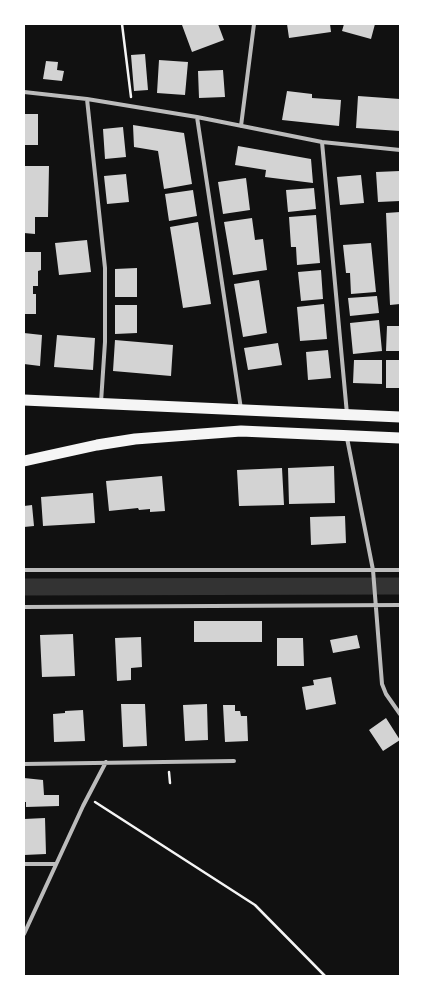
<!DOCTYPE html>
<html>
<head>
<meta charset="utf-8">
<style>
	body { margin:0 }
	#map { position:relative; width:424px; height:1000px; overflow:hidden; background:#111; font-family:Raleway,sans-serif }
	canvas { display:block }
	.frame { position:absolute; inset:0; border:25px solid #fff; pointer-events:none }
</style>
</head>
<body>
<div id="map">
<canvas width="424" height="1000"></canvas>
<div class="frame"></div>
</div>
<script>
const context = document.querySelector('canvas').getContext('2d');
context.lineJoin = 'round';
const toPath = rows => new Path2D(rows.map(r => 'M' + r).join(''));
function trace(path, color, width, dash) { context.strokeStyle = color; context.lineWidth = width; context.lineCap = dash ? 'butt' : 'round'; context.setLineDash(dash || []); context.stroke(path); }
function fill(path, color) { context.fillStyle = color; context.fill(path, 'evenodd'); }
const canal = toPath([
	[24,587,400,586]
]);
const building = toPath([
	[184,24,218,24,224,40,192,52,182,25],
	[287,24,330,24,331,32,289,38],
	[344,24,375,24,371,39,342,31],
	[145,54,148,90,134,91,131,55],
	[159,60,188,62,185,95,157,93],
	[46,61,58,62,57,70,64,71,62,81,43,79],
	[223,70,225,97,199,98,198,71],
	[287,91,312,94,312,98,341,100,339,126,282,120],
	[358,96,400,99,400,131,356,128],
	[24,114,38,114,38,145,24,145],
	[133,125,184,133,192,184,164,189,158,151,134,147],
	[123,127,126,157,105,159,103,129],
	[238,146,311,159,313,183,265,177,266,170,235,165],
	[24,166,49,166,48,217,35,217,35,234,24,233],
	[400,171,400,201,378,202,376,172],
	[126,174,129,202,107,204,104,176],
	[361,175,364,203,340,205,337,177],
	[246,178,250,210,223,214,218,182],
	[314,188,316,209,288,212,286,190],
	[193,190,197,216,169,221,165,194],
	[400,212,400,304,390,305,386,213],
	[316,215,320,263,297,265,296,247,291,247,289,217],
	[252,218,255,240,263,239,267,270,233,275,224,222],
	[198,222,211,304,183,308,170,227],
	[87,240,91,272,59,275,55,243],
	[371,243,376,292,351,294,350,273,346,273,343,245],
	[24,252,41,252,41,270,38,271,38,286,33,286,33,294,36,294,36,314,24,314],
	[137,268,137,297,115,297,115,269],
	[321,270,323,299,301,301,298,272],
	[259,280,267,333,243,337,234,284],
	[377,296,379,313,350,316,348,298],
	[324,304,327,339,300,341,297,307],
	[115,305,137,305,137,333,115,334],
	[379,320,382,351,353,354,350,323],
	[387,326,400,326,400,351,386,351],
	[24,333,42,335,40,366,24,364],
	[57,335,95,338,93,370,54,367],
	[115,340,173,345,171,376,113,371],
	[278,343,282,365,248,370,244,348],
	[328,350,331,378,308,380,306,352],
	[354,360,382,360,382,384,353,383],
	[386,360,400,360,400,388,386,388],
	[334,466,335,503,289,504,288,468],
	[282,468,284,505,239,506,237,470],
	[162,476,165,511,150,512,150,509,139,510,138,508,109,511,106,481],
	[93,493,95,523,43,526,41,497],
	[32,505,34,526,24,527,24,506],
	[345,516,346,543,311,545,310,517],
	[194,621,262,621,262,642,194,642],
	[73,634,75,676,42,677,40,635],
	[357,635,360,648,333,653,330,640],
	[141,637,142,667,131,668,131,680,117,681,115,638],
	[277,638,303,638,304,666,277,666],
	[331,677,336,704,306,710,302,687,314,685,313,680],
	[121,704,145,704,147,746,123,747],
	[207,704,208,740,185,741,183,705],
	[223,705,235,705,235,711,240,711,241,716,247,716,248,741,225,742],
	[83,710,85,741,54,742,53,714,65,713,65,711],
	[386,718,400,740,383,751,369,730],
	[24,778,43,780,44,795,59,795,59,806,26,807,26,802,24,802],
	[45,818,46,854,24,855,24,819]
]);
const path = toPath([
	[122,24,131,97],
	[169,772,170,783],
	[95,802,255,905,325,976]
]);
const minor = toPath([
	[24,92,87,99,197,117,322,142,400,150],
	[87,99,105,268,105,342,101,402],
	[197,117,241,409],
	[241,126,254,24],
	[322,142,347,414],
	[347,438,373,570,382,684,386,694,400,714],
	[24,570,400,570],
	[24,607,400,605],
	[24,764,234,761],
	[24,864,56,864],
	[24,934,83,806,106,762]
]);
const trunk = toPath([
	[24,400,400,417],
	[24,461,97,445,135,439,241,431,400,438]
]);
trace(canal, '#333', 17);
fill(building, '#d3d3d3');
trace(path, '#f5f5f5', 2.5);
trace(minor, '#bcbcbc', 4);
trace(trunk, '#f5f5f5', 11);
</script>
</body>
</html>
